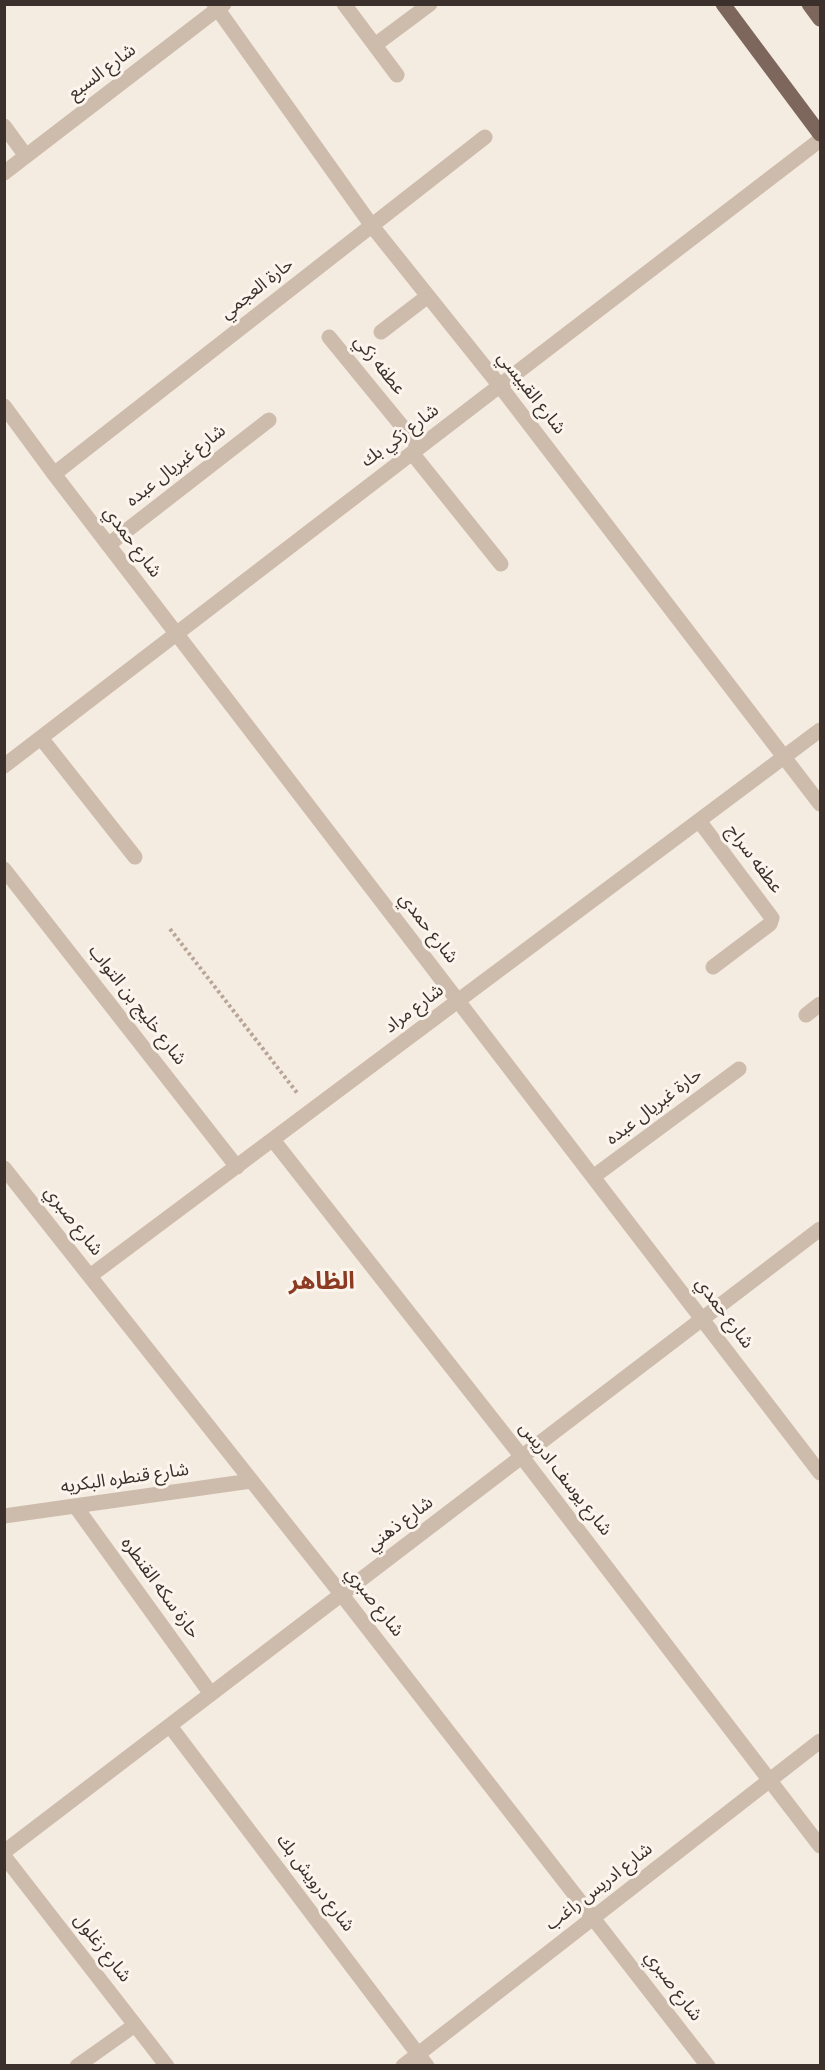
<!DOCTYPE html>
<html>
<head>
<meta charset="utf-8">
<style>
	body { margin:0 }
	#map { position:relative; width:825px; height:2070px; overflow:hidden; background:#f4ebe1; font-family:Overpass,sans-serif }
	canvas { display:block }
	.frame { position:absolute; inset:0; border:6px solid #3b302b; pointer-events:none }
</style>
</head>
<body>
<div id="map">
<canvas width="825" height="2070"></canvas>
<div class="frame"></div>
</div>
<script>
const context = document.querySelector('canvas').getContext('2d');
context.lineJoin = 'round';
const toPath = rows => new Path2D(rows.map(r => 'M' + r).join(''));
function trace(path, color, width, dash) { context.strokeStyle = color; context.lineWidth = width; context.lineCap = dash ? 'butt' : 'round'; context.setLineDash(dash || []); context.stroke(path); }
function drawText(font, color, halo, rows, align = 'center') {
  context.font = font + ' Overpass,"Noto Sans Arabic",sans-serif'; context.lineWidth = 6; context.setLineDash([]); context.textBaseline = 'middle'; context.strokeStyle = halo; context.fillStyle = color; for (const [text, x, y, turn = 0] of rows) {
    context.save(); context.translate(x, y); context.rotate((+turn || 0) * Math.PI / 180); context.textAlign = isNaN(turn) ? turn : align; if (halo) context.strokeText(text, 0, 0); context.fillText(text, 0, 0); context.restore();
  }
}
const path = toPath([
	[170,929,298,1094]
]);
const minor = toPath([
	[214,4,372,226,500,386,820,804],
	[344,4,397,75],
	[375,45,430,4],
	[4,126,26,156],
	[4,173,224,4],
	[381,332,428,296],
	[329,337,419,447],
	[4,406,54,474,820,1473],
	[412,453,501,564],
	[54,474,485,137],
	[108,545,269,420],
	[41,738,135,857],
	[4,766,820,140],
	[700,822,772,918,770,924,713,967],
	[4,869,237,1167],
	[806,1015,820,1004],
	[273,1140,522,1457,820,1846],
	[4,1168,342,1595,708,2066],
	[593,1177,739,1069],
	[90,1276,820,730],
	[76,1507,211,1694],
	[4,1516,251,1481],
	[170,1726,427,2066],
	[4,1852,820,1229],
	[4,1856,167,2066],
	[77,2066,135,2025],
	[403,2066,820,1741]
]);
const major = toPath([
	[723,4,820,134],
	[809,4,820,19]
]);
const streetNames = [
	["شارع السبع",103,73,-37],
	["حارة العجمي",258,290,-38],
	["عطفه زكي",378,366,51],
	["شارع القبيسي",530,394,52],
	["شارع زكي بك",401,437,-37],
	["شارع غبريال عبده",177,467,-38],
	["شارع حمدي",131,543,53],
	["عطفه سراج",753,860,53],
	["شارع حمدي",427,929,52],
	["شارع خليج بن التواب",136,1006,52],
	["شارع مراد",415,1010,-37],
	["حارة غبريال عبده",655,1108,-37],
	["شارع صبري",72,1222,52],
	["شارع حمدي",723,1314,53],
	["شارع قنطره البكريه",125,1480,-8],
	["شارع يوسف ادريس",564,1480,52],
	["شارع ذهني",401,1525,-37],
	["حارة سكه القنطره",159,1589,54],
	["شارع صبري",373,1603,52],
	["شارع درويش بك",314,1884,53],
	["شارع ادريس راغب",600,1888,-38],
	["شارع زغلول",101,1949,52],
	["شارع صبري",672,1987,53]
];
const districtNames = [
	["الظاهر",322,1284]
];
trace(path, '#b9a596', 4, [3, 3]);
trace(minor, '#cdbbac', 15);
trace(major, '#7d675c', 15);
drawText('18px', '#3b302b', '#fbf5ee', streetNames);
drawText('bold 24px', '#8c3b22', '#fbf5ee', districtNames);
</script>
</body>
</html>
